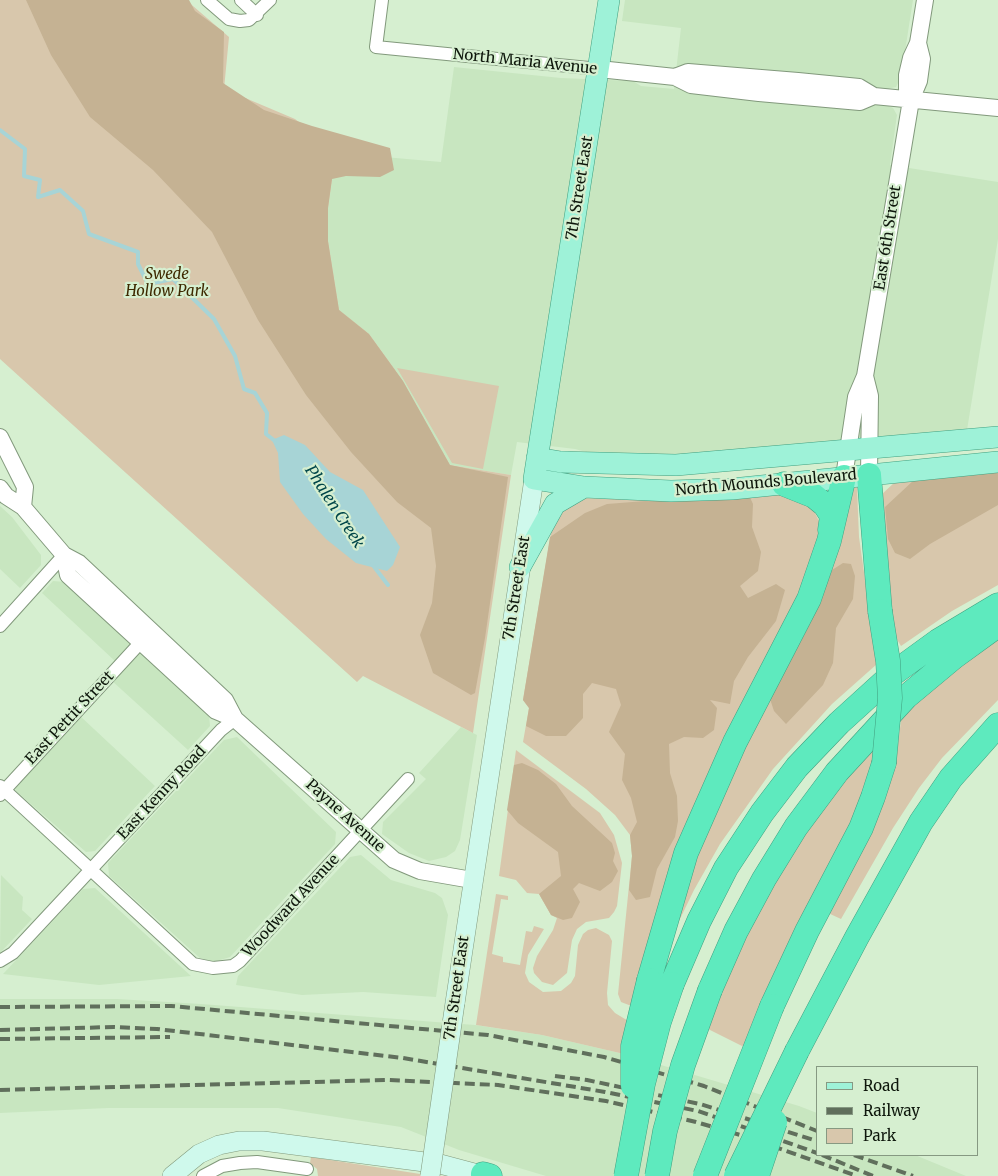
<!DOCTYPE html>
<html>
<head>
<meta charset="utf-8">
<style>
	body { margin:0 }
	#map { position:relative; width:998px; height:1176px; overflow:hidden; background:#d6efd0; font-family:Merriweather,serif }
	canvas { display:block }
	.legend { position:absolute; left:816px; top:1066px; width:162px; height:90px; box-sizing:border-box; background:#d6efd0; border:1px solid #869982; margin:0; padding:6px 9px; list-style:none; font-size:15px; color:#0e170c }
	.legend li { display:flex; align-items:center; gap:10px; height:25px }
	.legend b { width:25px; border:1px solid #869982 }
</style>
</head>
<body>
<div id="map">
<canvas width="998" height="1176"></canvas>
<ul class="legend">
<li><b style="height:6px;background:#9ef2d8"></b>Road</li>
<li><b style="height:6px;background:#606f5c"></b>Railway</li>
<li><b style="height:14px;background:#d8c7ac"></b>Park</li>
</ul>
</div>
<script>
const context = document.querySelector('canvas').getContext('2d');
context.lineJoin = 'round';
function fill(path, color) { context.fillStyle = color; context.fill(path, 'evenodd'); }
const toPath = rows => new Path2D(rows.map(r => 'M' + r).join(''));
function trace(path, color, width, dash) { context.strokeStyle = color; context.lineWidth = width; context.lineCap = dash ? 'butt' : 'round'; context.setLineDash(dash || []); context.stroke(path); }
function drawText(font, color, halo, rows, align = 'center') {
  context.font = font + ' Merriweather,serif'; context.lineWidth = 4.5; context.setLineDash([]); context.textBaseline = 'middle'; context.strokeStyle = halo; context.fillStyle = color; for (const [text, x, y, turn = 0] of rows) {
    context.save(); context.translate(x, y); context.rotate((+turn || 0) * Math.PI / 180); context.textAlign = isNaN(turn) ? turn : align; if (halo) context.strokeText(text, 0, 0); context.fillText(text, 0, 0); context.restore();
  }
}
const built = toPath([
	[625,0,913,0,901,77,896,87,886,89,884,104,893,108,897,115,890,165,998,182,998,239,967,430,684,455,590,453,575,449,517,442,511,475,450,465,403,381,369,334,339,311,328,241,328,208,332,179,339,153,441,162,454,67,561,78,633,81,641,86,674,89,681,28,622,21],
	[0,506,12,517,41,555,41,565,20,588,0,569],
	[53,581,65,582,130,642,129,649,116,662,42,593],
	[139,649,209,715,210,726,188,750,111,680],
	[79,715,155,786,95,851,86,852,16,791,14,784],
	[461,727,477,735,460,840,455,851,446,857,429,861,409,853,382,834,383,822,426,779,419,773],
	[237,737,336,832,335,844,230,957,214,962,200,958,109,876,108,863,224,740],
	[361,855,391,880,435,893,442,898,448,915,436,997,363,992,302,995,236,985,238,976,350,857],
	[1,875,23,897,22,910,32,919,0,953],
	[95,888,191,976,99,985,3,974,83,889],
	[0,999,117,999,201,1004,475,1025,542,1035,624,1054,799,1106,817,1113,817,1155,915,1155,966,1176,546,1176,459,1150,401,1127,278,1108,108,1108,0,1113]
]);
const green = toPath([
	[0,0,186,0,229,37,224,89,295,119,339,153,332,179,328,208,328,241,339,310,369,334,403,381,450,465,511,475,473,733,363,676,357,682,0,359],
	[397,368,499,386,483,469,452,463],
	[998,472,998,585,952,611,901,646,895,636,889,597,881,495,895,482],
	[857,487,859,537,877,664,832,704,773,769,720,844,694,890,679,921,673,918,686,881,749,739,797,650,822,596,841,540,850,489],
	[775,491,812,507,822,527,815,554,634,1007,621,1002,618,994,632,856,630,835,615,815,586,789,523,742,529,708,523,700,552,527,560,512,580,498,645,500],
	[998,636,998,700,942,758,919,788,893,828,841,919,828,913,884,800,897,753,902,712],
	[879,737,866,791,744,1047,704,1027,717,992,801,833],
	[516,750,600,813,614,835,622,863,617,906,614,912,609,918,586,922,577,929,572,940,567,973,553,985,542,982,534,973,533,968,537,956,553,930,557,918,551,915,539,894,527,893,516,880,499,876],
	[496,894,508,896,508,900,501,899,492,954,503,957,503,962,520,965,526,931,532,932,534,926,544,929,528,955,525,973,529,982,543,992,561,991,571,983,575,976,578,945,583,934,588,930,596,928,609,935,612,941,607,993,608,1005,615,1013,630,1022,624,1054,542,1035,476,1025],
	[311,1157,433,1176,318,1176,317,1169,310,1163]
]);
const forest = toPath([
	[26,0,189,0,195,11,224,32,223,83,264,110,312,126,390,148,394,170,380,177,346,176,332,179,328,208,328,241,339,310,369,334,403,381,450,465,508,477,485,638,475,693,471,695,433,673,420,635,432,603,436,566,431,528,397,502,351,452,306,395,258,320,212,232,153,170,90,117,51,55],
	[998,472,998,505,930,544,910,559,895,553,888,539,885,507,914,480],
	[748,493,753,504,752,527,761,552,758,571,740,586,748,598,776,584,785,590,776,621,748,657,734,681,730,704,710,700,717,708,714,730,703,738,684,737,669,744,670,773,677,796,678,821,675,837,657,869,650,897,636,900,629,890,632,856,630,835,637,822,631,798,622,780,625,754,609,732,621,705,616,689,592,683,583,694,583,718,566,736,546,736,526,726,529,708,523,700,550,537,585,513,607,504],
	[843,563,851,564,855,576,853,599,836,628,833,663,823,685,786,724,774,711,770,699,811,622,832,570],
	[522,763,538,770,556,784,572,806,612,843,615,853,613,861,618,871,612,882,600,891,579,883,573,889,580,902,572,918,563,920,551,915,539,894,561,876,558,852,518,823,507,810,514,765]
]);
const water = toPath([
	[284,435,305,445,330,472,363,490,400,547,393,565,387,571,356,563,326,539,303,514,280,482,278,453,272,440]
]);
const stream = toPath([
	[0,130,25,149,24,176,40,180,38,197,60,190,83,211,89,234,138,252,138,264,148,284,173,279,214,319,235,356,244,389,255,393,267,413,266,434,275,441],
	[372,564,388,585]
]);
const minor = toPath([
	[207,0,229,19,240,21,249,20,270,0],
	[241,0,257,15],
	[382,0,376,47,599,69],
	[0,626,64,555],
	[0,786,193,964,213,968,233,966,240,961,408,779],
	[0,795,141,642],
	[0,961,13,953,221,730,235,719],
	[203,1176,222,1166,240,1163,257,1162,307,1169]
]);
const tertiary = toPath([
	[599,69,675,77,691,85,759,93,860,102,874,96],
	[675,77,688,72,798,81,859,87,874,96,998,108],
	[911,100,907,89,907,75,911,58,918,43,925,0],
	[865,376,870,396,869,475],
	[0,437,25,487,23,507],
	[844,477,856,397,865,376,911,100,919,81,922,59,918,43],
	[0,488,6,496,23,507,64,555,79,563,225,700,235,719],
	[64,555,68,575,216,711,235,719,394,860,420,871,472,880]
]);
const secondary = toPath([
	[455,1003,534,479],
	[172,1176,199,1154,219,1145,239,1141,263,1141,440,1164,485,1176]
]);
const primary = toPath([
	[609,0,534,479,584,487,671,491,732,489,998,462],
	[537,458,561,462,676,465,998,437],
	[520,567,555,504,584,487]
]);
const motorway = toPath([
	[869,475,880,611],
	[784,484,814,496,825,505,832,516,830,530],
	[649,980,686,853,735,742,809,599,829,541,844,477],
	[672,984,699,921,726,868,762,813,797,767,839,723,894,673,938,641,998,605],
	[710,990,736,931,764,879,796,827,837,772,906,697,954,657,998,625],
	[772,1006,807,931,861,828,873,797,884,763],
	[797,1051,857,937,921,822,951,778,998,725],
	[483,1174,490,1176]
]);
const rail = toPath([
	[0,1007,171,1006,488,1035,604,1057,704,1086,817,1131],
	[0,1030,114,1027,157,1029,403,1058,605,1092,698,1111,817,1153],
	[0,1039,170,1037],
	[555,1076,587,1080,700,1104,817,1141],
	[0,1090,388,1080,498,1085,606,1101,696,1122,747,1137,857,1176],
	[822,1155,873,1176],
	[854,1155,913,1176]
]);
const secondaryBridge = toPath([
	[430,1176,455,1003]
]);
const motorwayBridge = toPath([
	[880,611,888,661,890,698,884,763],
	[633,1086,633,1046,649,980],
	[626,1176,643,1084,659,1022,672,984],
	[657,1176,665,1131,683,1065,710,990],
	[705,1176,772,1006],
	[736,1176,797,1051],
	[757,1176,775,1122]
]);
const streetNames = [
	["North Maria Avenue",525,62,6],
	["7th Street East",580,188,-81],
	["East 6th Street",888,238,-81],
	["North Mounds Boulevard",766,483,-5],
	["7th Street East",517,588,-81],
	["East Pettit Street",70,718,-47],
	["East Kenny Road",162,793,-47],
	["Payne Avenue",345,816,42],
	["Woodward Avenue",291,906,-47],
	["7th Street East",457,988,-82]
];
const parkNames = [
	["Swede",167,275],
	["Hollow Park",167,292]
];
const waterNames = [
	["Phalen Creek",334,507,57]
];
fill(built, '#c8e6c0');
fill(green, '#d8c7ac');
fill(forest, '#c5b293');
fill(water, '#a7d4d6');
trace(stream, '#a7d4d6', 4);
trace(minor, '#82997c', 14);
trace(tertiary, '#82997c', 18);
trace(secondary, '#82997c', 20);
trace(primary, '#42a080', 22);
trace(motorway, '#42a080', 25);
trace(minor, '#fff', 12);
trace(tertiary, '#fff', 16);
trace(secondary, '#cff9ec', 19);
trace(primary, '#9ef2d8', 21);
trace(motorway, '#5eeabe', 24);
trace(rail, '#606f5c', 4, [10, 5]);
trace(secondaryBridge, '#82997c', 20, []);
trace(motorwayBridge, '#42a080', 25, []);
trace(secondaryBridge, '#cff9ec', 19);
trace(motorwayBridge, '#5eeabe', 24);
drawText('15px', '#0e170c', '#d6efd0', streetNames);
drawText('italic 15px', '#3e2900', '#d6efd0', parkNames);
drawText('italic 16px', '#004649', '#d6efd0', waterNames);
</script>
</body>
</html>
